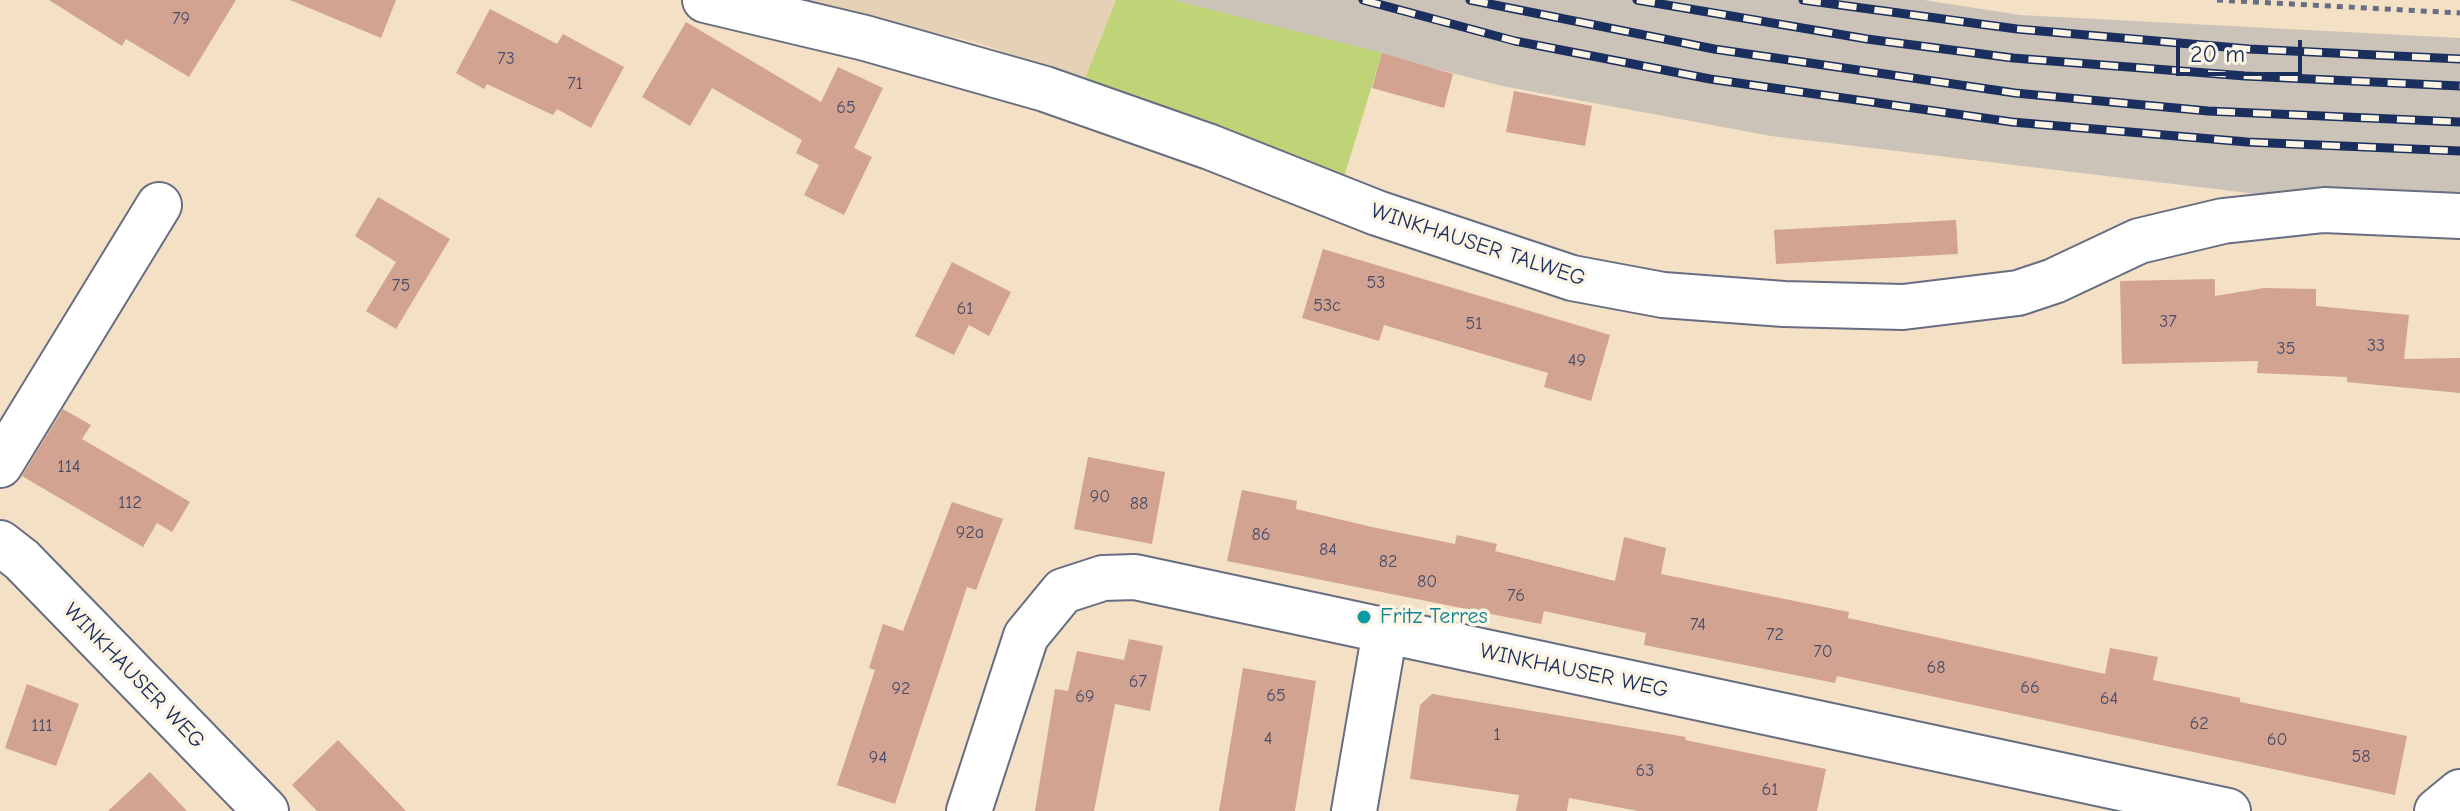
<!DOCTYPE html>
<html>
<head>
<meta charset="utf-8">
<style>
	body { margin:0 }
	#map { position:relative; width:2460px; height:811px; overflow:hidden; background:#f4e0c4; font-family:"Comic Neue",sans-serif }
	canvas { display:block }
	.scale { position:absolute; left:2176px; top:40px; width:126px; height:36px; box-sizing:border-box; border:4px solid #1b2f5e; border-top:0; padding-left:10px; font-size:24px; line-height:28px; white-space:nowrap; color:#1b2f5e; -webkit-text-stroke:6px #fcf5e5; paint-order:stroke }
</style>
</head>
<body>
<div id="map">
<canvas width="2460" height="811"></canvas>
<div class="scale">20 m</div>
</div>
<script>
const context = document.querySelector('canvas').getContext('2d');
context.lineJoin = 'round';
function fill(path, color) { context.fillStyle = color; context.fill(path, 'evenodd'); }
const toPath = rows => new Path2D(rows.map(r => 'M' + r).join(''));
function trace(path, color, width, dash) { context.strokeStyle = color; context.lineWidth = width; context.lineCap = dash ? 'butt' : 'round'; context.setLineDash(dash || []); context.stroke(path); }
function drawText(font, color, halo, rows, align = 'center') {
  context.font = font + ' "Comic Neue",sans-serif'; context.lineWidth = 7; context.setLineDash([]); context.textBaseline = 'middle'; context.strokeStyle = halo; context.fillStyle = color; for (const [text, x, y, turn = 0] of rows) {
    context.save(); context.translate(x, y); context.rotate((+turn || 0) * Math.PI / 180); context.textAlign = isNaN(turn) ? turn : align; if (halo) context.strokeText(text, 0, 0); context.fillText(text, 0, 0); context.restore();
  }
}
const built = toPath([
	[778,0,1116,0,1084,81,976,42]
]);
const industrial = toPath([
	[1173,0,1924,0,2020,15,2460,38,2460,200,2266,195,1771,136,1502,86]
]);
const green = toPath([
	[1116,0,1173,0,1382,53,1344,177,1084,81]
]);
const building = toPath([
	[49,0,236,0,189,77,126,39,122,46],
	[290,0,396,0,381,38],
	[490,9,557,44,563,34,624,67,591,128,557,109,553,115,487,84,484,89,456,73],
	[686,22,821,102,838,67,883,88,854,148,872,157,844,215,804,195,819,165,796,153,802,140,712,88,690,126,642,97],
	[1382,53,1453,74,1444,108,1372,88],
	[1514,91,1592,106,1585,146,1506,132],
	[378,197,450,239,396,329,366,311,396,262,355,236],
	[1956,220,1958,254,1776,264,1774,230],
	[1323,249,1610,335,1591,401,1544,387,1548,373,1384,325,1379,341,1302,318],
	[952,262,1011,292,989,336,969,325,954,355,915,336],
	[2215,279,2215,296,2264,288,2316,289,2316,306,2409,315,2404,359,2460,358,2460,393,2347,382,2347,377,2257,373,2258,361,2122,364,2120,281],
	[63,409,91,425,82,439,190,502,172,532,157,523,143,547,22,476],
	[1088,457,1165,472,1152,544,1074,529],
	[1242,490,1297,501,1296,509,1372,527,1455,544,1457,535,1497,544,1495,551,1615,581,1624,537,1666,548,1661,574,1849,612,1848,618,2105,674,2110,648,2158,657,2153,680,2240,698,2240,702,2407,736,2395,795,1837,676,1835,683,1644,645,1646,633,1544,611,1541,624,1227,561],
	[952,502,1003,519,976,590,967,587,895,804,837,785,875,670,869,668,883,624,903,631],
	[1129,639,1163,646,1150,711,1115,704,1094,811,1035,811,1055,689,1068,691,1077,651,1124,660],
	[1243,668,1316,681,1295,811,1219,811],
	[27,684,79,704,56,766,5,748],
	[1432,694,1686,737,1685,740,1826,769,1817,811,1638,811,1569,798,1567,811,1516,811,1519,795,1410,779,1420,705],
	[338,740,406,811,317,811,292,785],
	[150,772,187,811,108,811]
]);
const path = toPath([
	[2217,0,2460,13]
]);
const minor = toPath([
	[705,0,865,38,1045,89,1210,147,1377,213,1572,278,1663,295,1784,304,1903,307,2018,293,2054,281,2139,241,2223,221,2324,210,2460,216],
	[0,465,159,205],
	[0,543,22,560,266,811],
	[969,811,1026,636,1063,591,1103,578,1135,577,2228,811],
	[1354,811,1385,631],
	[2437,811,2460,792]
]);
const rail = toPath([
	[1363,0,1515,41,1710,79,2012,122,2247,142,2460,151],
	[1470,0,1714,49,2015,93,2208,111,2460,122],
	[1637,0,1867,39,2013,58,2245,76,2460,86],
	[1803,0,2017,29,2249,49,2460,59]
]);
const markers = [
	[1364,617,8,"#0f9aa8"]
];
const numberNames = [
	["79",181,19],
	["73",506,59],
	["71",575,84],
	["65",846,108],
	["53",1376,283],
	["75",401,286],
	["53c",1327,306],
	["61",965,309],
	["37",2168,322],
	["51",1474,324],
	["33",2376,346],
	["35",2286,349],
	["49",1577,361],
	["114",69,467],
	["90",1100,497],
	["112",130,503],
	["88",1139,504],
	["92a",970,533],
	["86",1261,535],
	["84",1328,550],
	["82",1388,562],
	["80",1427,582],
	["76",1516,596],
	["74",1698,625],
	["72",1775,635],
	["70",1823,652],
	["68",1936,668],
	["67",1138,682],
	["66",2030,688],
	["92",901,689],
	["65",1276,696],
	["69",1085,697],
	["64",2109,699],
	["62",2199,724],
	["111",42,726],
	["1",1497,735],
	["4",1268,739],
	["60",2277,740],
	["58",2361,757],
	["94",878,758],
	["63",1645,771],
	["61",1770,790]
];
const streetNames = [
	["WINKHAUSER TALWEG",1478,245,18],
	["WINKHAUSER WEG",1574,671,12],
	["WINKHAUSER WEG",134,676,46]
];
const cultureNames = [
	["Fritz Terres",1380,617]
];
fill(built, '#e4d1b6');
fill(industrial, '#cbc3b8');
fill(green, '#bfd377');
fill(building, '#d1a390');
trace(minor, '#676d82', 48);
trace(path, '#676d82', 5, [6, 6]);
trace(minor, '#fff', 44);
trace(rail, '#1b2f5e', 9);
trace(rail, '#fcf5e5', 6, [18]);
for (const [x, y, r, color] of markers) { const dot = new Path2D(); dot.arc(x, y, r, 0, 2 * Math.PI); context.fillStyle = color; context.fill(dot); trace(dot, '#fcf5e5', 3); }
drawText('18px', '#484c6a', null, numberNames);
drawText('22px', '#1b2f5e', '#fcf5e5', streetNames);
drawText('22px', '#0d838f', '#fcf5e5', cultureNames, 'left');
</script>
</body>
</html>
